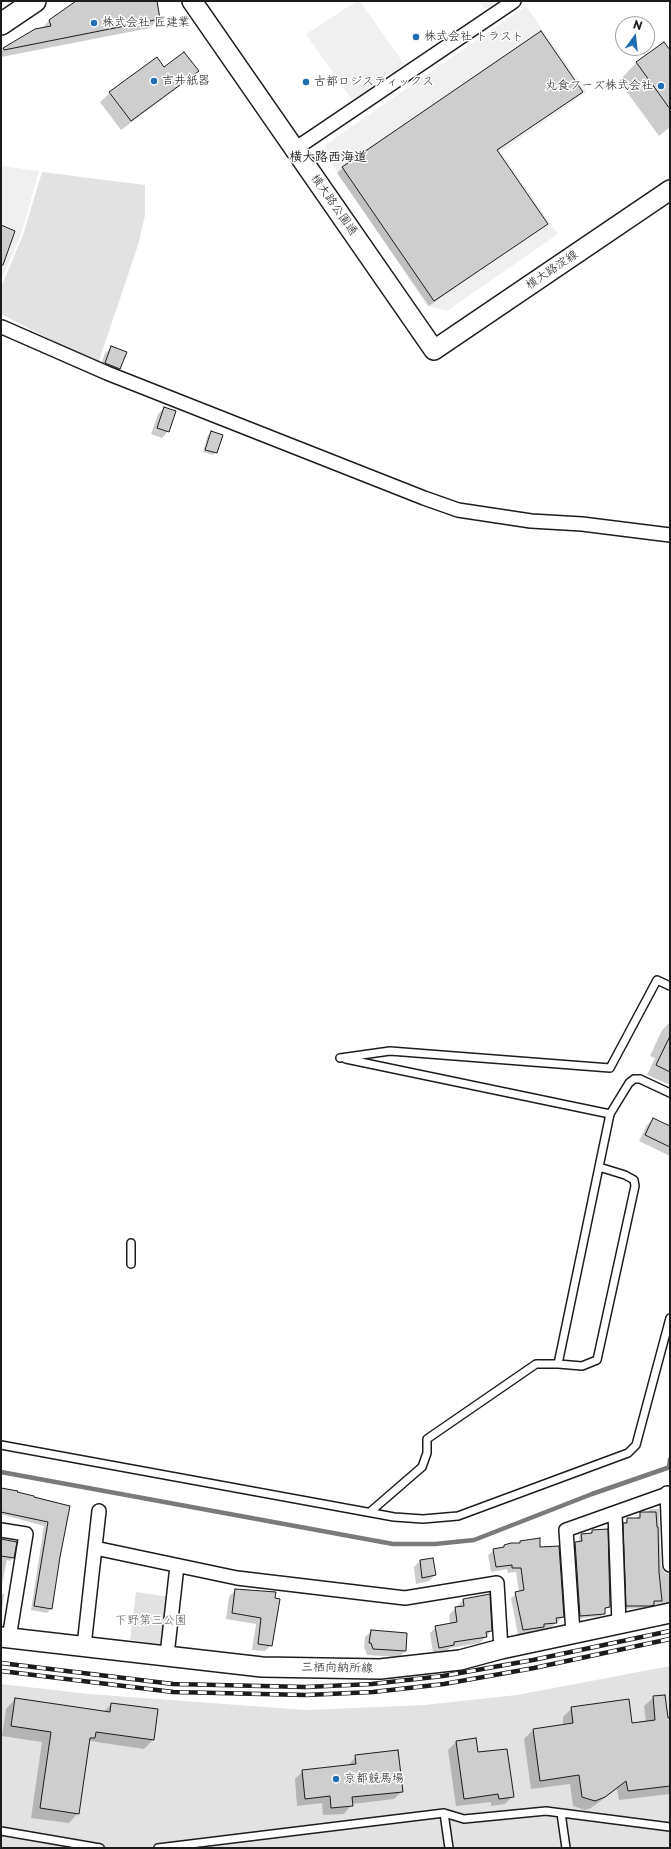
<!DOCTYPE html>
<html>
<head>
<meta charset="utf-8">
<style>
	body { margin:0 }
	#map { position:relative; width:671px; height:1849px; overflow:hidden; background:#fff; font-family:"Playpen Sans",sans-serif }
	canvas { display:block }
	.frame { position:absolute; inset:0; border:2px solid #1c1c1c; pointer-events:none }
	.north { position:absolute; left:615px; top:16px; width:40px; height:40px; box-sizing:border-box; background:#fff; border:1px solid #a4a4a4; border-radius:50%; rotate:15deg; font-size:11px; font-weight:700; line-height:16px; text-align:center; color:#1c1c1c }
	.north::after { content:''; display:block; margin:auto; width:14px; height:18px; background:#1f6fb2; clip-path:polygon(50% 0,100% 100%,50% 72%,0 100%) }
</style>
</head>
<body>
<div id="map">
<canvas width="671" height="1849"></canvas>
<div class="frame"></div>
<div class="north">N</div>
</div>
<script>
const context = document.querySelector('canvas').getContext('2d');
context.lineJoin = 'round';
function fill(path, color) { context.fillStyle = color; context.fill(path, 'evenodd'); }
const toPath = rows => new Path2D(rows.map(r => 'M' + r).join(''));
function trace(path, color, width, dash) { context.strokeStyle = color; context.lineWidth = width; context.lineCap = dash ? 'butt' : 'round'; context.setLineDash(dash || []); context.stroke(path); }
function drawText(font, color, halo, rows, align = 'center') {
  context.font = font + ' "Playpen Sans","Klee One",sans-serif'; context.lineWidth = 3; context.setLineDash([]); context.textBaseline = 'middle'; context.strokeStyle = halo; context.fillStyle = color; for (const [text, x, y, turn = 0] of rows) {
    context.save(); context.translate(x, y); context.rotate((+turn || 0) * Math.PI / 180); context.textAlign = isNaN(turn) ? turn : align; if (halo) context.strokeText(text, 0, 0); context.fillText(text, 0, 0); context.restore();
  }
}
const built = toPath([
	[357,1,360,1,404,64,352,100,306,34],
	[479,1,497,1,485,9],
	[526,6,587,92,501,152,558,234,447,311,427,306,325,154,325,145],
	[1,166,39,171,21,235,1,281]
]);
const green = toPath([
	[42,172,145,185,145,215,139,242,98,364,1,314,1,287,23,235],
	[136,1592,171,1597,166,1645,130,1640],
	[670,1666,670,1848,1,1848,1,1684,89,1694,306,1710,424,1705,517,1695]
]);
const shadow = toPath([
	[78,1,156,1,159,18,150,28,1,57,1,51,4,49,41,29,49,21],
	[664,43,670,52,670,127,659,136,619,81,636,63],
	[164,68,197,71,188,80,121,130,100,102,110,93],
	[582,91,497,151,546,224,429,306,337,173,343,168],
	[112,347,125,352,119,369,113,375,99,370,105,353],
	[164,408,168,431,162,438,151,434,158,414],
	[211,432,216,452,213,455,203,452,208,435],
	[670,1022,670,1085,647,1075,655,1058,650,1056,662,1030],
	[653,1119,670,1128,670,1156,639,1141,647,1125],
	[1,1488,69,1506,59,1557,51,1609,47,1613,31,1610,44,1526,1,1514],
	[651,1509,659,1509,661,1566,665,1573,670,1574,670,1603,653,1604,649,1608,623,1609,620,1528,627,1519,637,1519,640,1513,645,1513],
	[592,1531,609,1607,604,1610,604,1613,601,1616,577,1619,572,1546,579,1542,579,1537,581,1535,589,1534],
	[1,1540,15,1543,13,1558,10,1561,7,1560,1,1589],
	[521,1542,539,1548,563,1617,551,1627,518,1635,511,1598,519,1592,516,1572,508,1573,507,1569,491,1572,488,1555,494,1550,518,1544],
	[420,1561,435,1575,429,1581,416,1584,414,1567],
	[235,1590,274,1593,271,1645,265,1651,252,1650,256,1624,226,1619,229,1597],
	[1,1594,4,1594,1,1620],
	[463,1600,491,1631,480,1643,450,1648,447,1651,433,1653,430,1633,436,1627,450,1625,449,1615],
	[371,1631,406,1634,405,1651,399,1657,367,1655,365,1649,364,1648,365,1637],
	[654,1697,667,1719,670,1718,670,1794,619,1800,617,1789,591,1808,585,1810,573,1806,570,1784,531,1789,524,1739,533,1730,563,1725,563,1717,572,1708,631,1724,646,1722,644,1706],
	[15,1699,104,1712,111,1704,153,1740,144,1749,90,1741,88,1743,78,1813,69,1823,31,1818,42,1742,2,1736,6,1709],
	[456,1742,477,1754,513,1796,505,1804,491,1806,491,1802,456,1806,448,1750],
	[356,1756,402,1791,394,1799,352,1804,344,1814,323,1815,322,1803,297,1806,295,1779,303,1771,348,1766]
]);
const stream = toPath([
	[669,1467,670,1459],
	[1,1472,393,1544,435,1544,474,1540,592,1494,670,1467]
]);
const building = toPath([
	[76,1,157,1,160,19,4,50,3,48,35,29,51,26,49,20,76,1],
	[541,31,583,92,497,150,548,224,434,301,342,167,541,31],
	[664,42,670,50,670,109,636,62,664,42],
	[184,52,199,71,131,121,109,92,157,57,164,67,184,52],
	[1,225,15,231,3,265,1,265,1,225],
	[111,346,127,352,120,369,105,363,111,346],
	[164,407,176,411,169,432,157,428,164,407],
	[211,431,223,435,217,453,205,450,211,431],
	[670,1036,670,1072,656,1065,670,1036],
	[653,1118,670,1126,670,1147,645,1135,653,1118],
	[1,1488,18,1491,17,1492,34,1496,34,1497,70,1506,60,1557,52,1609,34,1606,48,1522,1,1512,1,1488],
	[640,1512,656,1512,657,1527,658,1527,659,1572,662,1601,654,1601,654,1605,650,1606,626,1606,623,1523,627,1523,627,1518,640,1518,640,1512],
	[608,1529,610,1607,605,1608,605,1614,580,1616,575,1542,582,1541,581,1534,592,1533,592,1530,608,1529],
	[540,1538,540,1547,559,1546,564,1617,556,1618,557,1623,544,1624,544,1627,523,1630,515,1592,524,1590,521,1568,512,1568,512,1565,496,1567,493,1549,504,1547,504,1545,511,1543,520,1543,520,1541,540,1538],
	[1,1539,17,1542,14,1558,1,1556,1,1539],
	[433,1558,436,1575,422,1578,420,1560,433,1558],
	[235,1589,276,1592,275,1598,280,1599,272,1646,258,1644,261,1618,232,1613,235,1589],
	[490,1594,492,1631,486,1632,487,1637,454,1642,454,1645,439,1648,435,1626,457,1622,455,1607,464,1606,463,1599,490,1594],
	[371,1630,407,1633,406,1651,373,1649,371,1643,369,1643,371,1630],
	[665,1695,668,1718,670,1717,670,1786,628,1791,626,1781,605,1797,595,1801,582,1797,579,1775,540,1781,533,1729,573,1723,571,1707,629,1699,632,1723,655,1720,653,1696,665,1695],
	[15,1698,110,1712,111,1703,158,1709,154,1740,96,1732,95,1738,90,1738,79,1814,40,1808,51,1732,11,1726,15,1698],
	[476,1738,478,1752,507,1749,514,1797,499,1799,498,1794,464,1799,456,1741,476,1738],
	[398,1750,403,1792,352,1797,353,1806,331,1808,330,1796,305,1799,302,1770,356,1764,355,1755,398,1750]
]);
const lane = toPath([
	[340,1058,390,1051,610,1068,657,980,670,986],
	[346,1059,610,1114],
	[131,1243,131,1264],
	[558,1364,582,1366,597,1360,635,1186,634,1180,625,1175,599,1167],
	[1,1445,394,1517,423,1519,458,1516,628,1453,636,1445,670,1318],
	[370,1512,422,1467,427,1453,427,1439,536,1364,558,1364,610,1114,629,1083,634,1079,640,1079,670,1093],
	[444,1813,464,1819,546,1811,670,1827],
	[561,1813,566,1848],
	[1,1831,100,1848],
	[158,1848,444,1813,449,1848]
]);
const street = toPath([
	[295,149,514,1],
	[2,327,107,373,424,498,458,510,531,521,582,524,670,535],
	[667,1493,670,1565],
	[615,1513,619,1624],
	[1,1530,26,1534,9,1638],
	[95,1548,237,1578,405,1598,497,1583,501,1649],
	[573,1633,566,1530,670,1493],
	[84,1646,99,1511],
	[167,1655,177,1566]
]);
const secondary = toPath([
	[192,1,434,350,670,190],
	[1,1637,262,1667,380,1669,460,1660,501,1649,670,1613]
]);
const primary = toPath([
	[1,24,35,1]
]);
const rail = toPath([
	[1,1663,173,1684,306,1687,372,1684,443,1676,533,1660,670,1631],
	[1,1671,173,1692,306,1695,373,1692,444,1684,534,1668,670,1639]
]);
const markers = [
	[94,23,4,"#1f6fb2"],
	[416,37,4,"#1f6fb2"],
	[154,81,4,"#1f6fb2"],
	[306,82,4,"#1f6fb2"],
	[661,86,4,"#1f6fb2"],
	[336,1779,4,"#1f6fb2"]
];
const poiNames = [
	["株式会社 匠建業",102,23],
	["株式会社 トラスト",424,37],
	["吉井紙器",162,81],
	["古都ロジスティックス",314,82],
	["丸食フーズ株式会社",653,86,"right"],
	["京都競馬場",344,1779]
];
const streetNames = [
	["横大路公園通",334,205,55],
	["横大路淀線",552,270,-34],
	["三栖向納所線",337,1668,1]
];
const parkNames = [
	["下野第三公園",151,1621]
];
const neighbourhoodNames = [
	["横大路西海道",328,157]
];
fill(built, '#f0f0f0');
fill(green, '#e2e2e2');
fill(shadow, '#0003');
trace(stream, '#7a7a7a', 4.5);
fill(building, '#cecece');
trace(building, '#1c1c1c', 1);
trace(lane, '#1c1c1c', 10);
trace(street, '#1c1c1c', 16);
trace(secondary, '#1c1c1c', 22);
trace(primary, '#1c1c1c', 24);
trace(lane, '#fff', 7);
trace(street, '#fff', 13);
trace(secondary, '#fff', 19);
trace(primary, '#fff', 21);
trace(rail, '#1c1c1c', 4.5);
trace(rail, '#fff', 3, [9]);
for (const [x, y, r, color] of markers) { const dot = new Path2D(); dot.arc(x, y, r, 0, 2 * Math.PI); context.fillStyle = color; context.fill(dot); trace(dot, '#fff', 1.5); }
drawText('12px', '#1c1c1c', '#fff', poiNames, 'left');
drawText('12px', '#1c1c1c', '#fff', streetNames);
drawText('12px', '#575757', '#fff', parkNames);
drawText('bold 13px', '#1c1c1c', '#fff', neighbourhoodNames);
</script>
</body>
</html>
